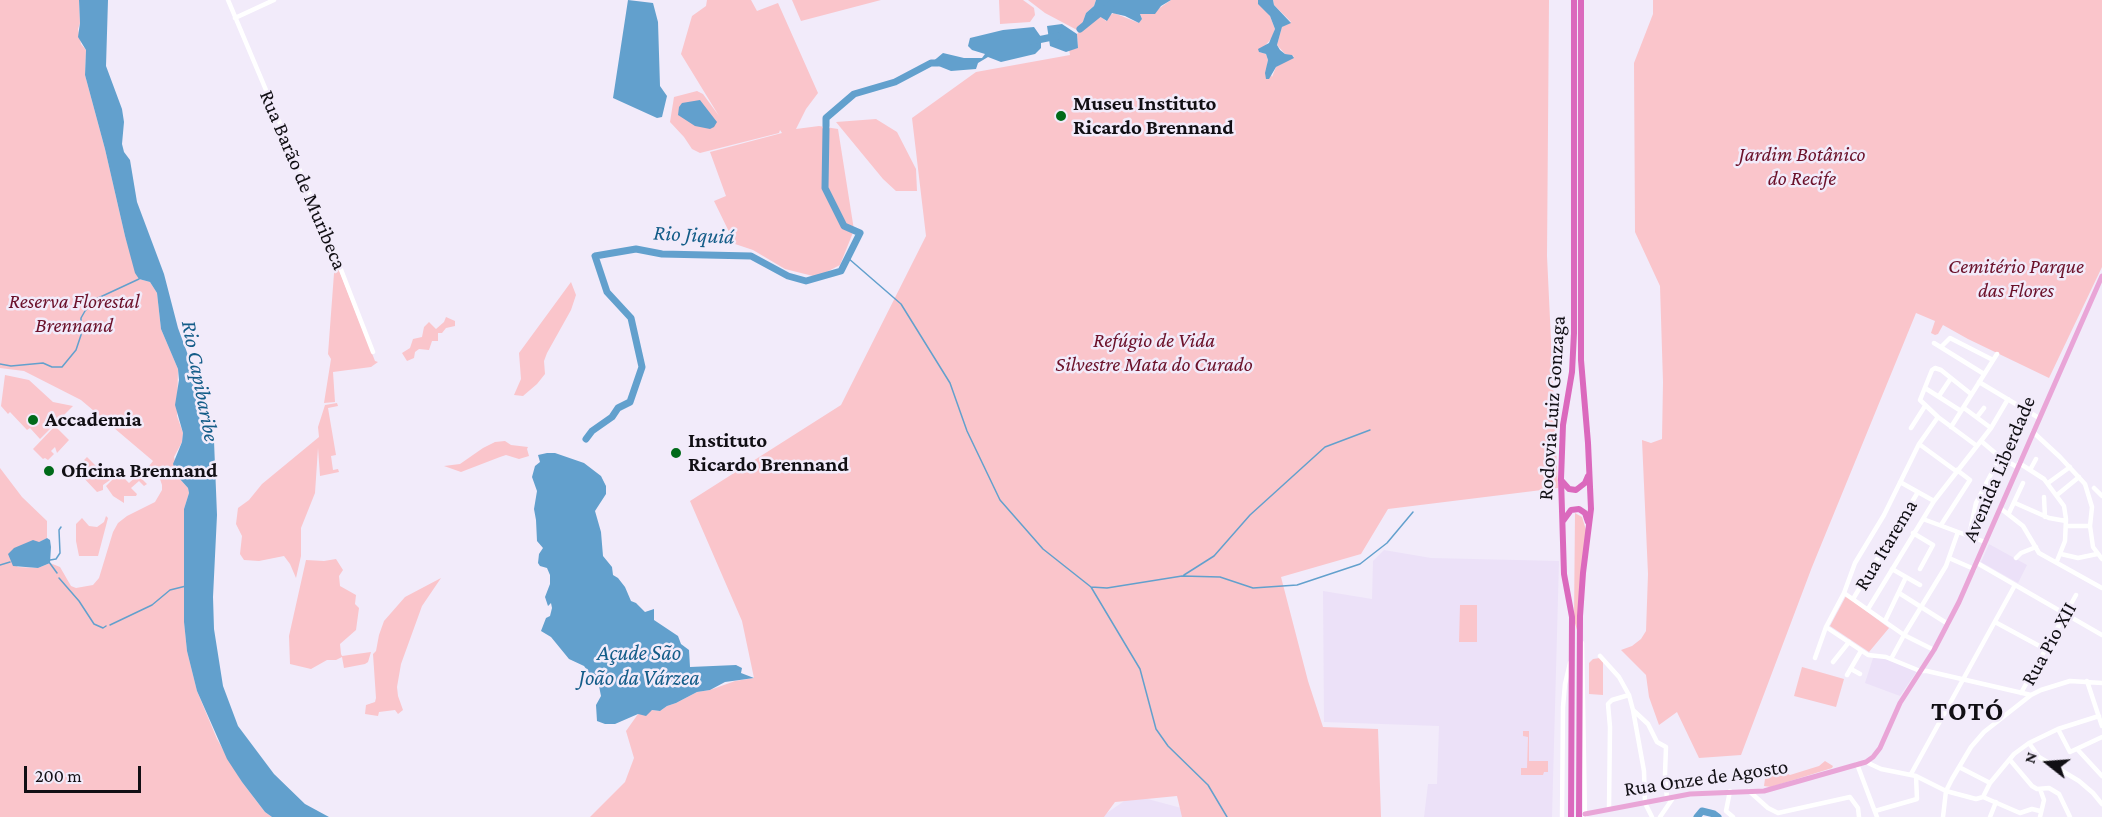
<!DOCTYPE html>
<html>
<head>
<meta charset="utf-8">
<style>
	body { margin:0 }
	#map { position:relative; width:2102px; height:817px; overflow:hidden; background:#f2ebfa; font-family:"Crimson Pro",serif }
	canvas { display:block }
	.north { position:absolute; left:2018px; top:733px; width:60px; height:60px; -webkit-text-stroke:4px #f2ebfa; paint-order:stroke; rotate:287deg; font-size:16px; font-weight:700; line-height:24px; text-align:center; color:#110f14 }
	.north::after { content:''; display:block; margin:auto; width:21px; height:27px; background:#110f14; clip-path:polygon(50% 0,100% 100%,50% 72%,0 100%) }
	.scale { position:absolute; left:24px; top:766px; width:117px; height:27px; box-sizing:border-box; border:3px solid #110f14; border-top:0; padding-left:8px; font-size:18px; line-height:21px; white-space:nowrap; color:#110f14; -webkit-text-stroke:4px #f2ebfa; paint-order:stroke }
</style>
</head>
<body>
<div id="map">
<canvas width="2102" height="817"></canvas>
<div class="north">N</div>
<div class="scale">200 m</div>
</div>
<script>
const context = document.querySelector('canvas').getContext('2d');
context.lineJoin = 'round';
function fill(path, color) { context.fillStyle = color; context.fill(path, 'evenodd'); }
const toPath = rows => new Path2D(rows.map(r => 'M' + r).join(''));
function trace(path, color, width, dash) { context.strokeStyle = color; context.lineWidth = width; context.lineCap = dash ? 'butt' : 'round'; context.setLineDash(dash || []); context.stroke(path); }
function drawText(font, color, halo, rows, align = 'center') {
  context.font = font + ' "Crimson Pro",serif'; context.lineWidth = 5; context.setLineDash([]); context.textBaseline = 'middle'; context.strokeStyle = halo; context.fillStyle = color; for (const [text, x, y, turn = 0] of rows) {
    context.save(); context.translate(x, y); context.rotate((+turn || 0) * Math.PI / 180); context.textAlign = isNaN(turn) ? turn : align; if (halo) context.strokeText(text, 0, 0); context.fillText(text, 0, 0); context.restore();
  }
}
const built = toPath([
	[1989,544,2027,565,2018,583,1981,562],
	[1384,550,1431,558,1559,561,1552,817,1424,817,1428,784,1437,784,1439,726,1324,722,1323,591,1372,599,1373,561],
	[1880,657,1917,671,1900,696,1865,683,1873,658],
	[1133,795,1185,809,1201,817,1101,817]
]);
const green = toPath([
	[0,0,79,0,80,23,78,29,81,44,86,50,85,75,105,149,125,236,139,279,150,282,157,293,161,329,178,369,177,416,183,433,182,442,174,457,179,478,188,488,189,493,184,509,184,622,187,651,197,691,217,739,242,782,265,812,272,817,0,817,0,468,22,497,47,521,47,538,39,542,17,567,38,568,50,563,60,567,71,586,76,588,93,585,99,578,113,532,118,523,127,516,155,502,162,490,162,485,159,476,149,466,153,461,81,400,24,371,0,368],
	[707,0,751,0,757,11,778,3,818,93,806,109,796,129,819,126,838,129,854,230,840,265,817,277,785,269,753,250,735,244,714,201,726,196,710,152,782,133,780,130,779,133,700,153,692,149,684,137,670,122,674,97,697,91,703,94,719,116,681,54,692,16,706,6],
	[792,0,881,0,801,21],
	[999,0,1023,0,1034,8,1035,15,1030,22,1000,24],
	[1028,0,1096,0,1094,6,1086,13,1082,25,1077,30,1045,13],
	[1171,0,1258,0,1270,16,1275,29,1272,38,1259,52,1266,54,1268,60,1267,65,1272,77,1276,67,1294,56,1285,54,1277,45,1282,27,1291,22,1274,5,1273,0,1549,0,1547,256,1558,488,1388,509,1361,554,1281,577,1308,681,1323,727,1378,729,1381,817,1182,817,1177,796,1115,802,1104,817,590,817,625,782,634,758,626,731,638,714,652,710,660,711,667,706,676,703,697,692,710,690,735,681,754,678,742,621,690,501,841,405,926,236,912,118,976,72,1070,55,1069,50,1078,48,1077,34,1093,17,1099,15,1106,21,1110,15,1114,13,1139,23,1142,19,1140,14,1151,14],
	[1653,0,2102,0,2102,267,2049,378,1968,339,1943,325,1938,334,1935,335,1931,333,1935,321,1916,313,1812,567,1741,755,1699,758,1677,712,1659,725,1649,697,1646,675,1621,650,1632,646,1641,639,1646,631,1648,574,1642,440,1651,443,1662,439,1663,382,1660,286,1635,232,1634,63,1653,14],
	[876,119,897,132,916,169,917,191,896,191,883,179,836,122],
	[335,260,375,361,378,362,371,367,333,372,335,402,324,403,331,359,328,354],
	[571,282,576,295,571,310,547,353,544,361,545,374,537,384,523,396,514,395,521,379,519,353],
	[446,317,455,321,455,326,446,328,442,333,438,333,438,341,432,341,429,350,419,349,415,352,414,358,407,361,402,353,410,348,413,339,422,337,424,327,429,322,436,329,444,322],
	[5,375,29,380,53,402,73,406,40,439,30,428,27,430,10,412,8,414,1,406],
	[337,403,338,406,328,408,336,455,331,456,333,470,338,469,339,472,320,476,318,448,315,493,301,528,301,556,296,578,290,564,284,556,259,561,244,560,240,554,242,536,236,524,238,508,249,500,262,484,319,437,318,427,325,405],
	[55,426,69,440,57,453,55,447,51,451,54,454,48,460,45,458,43,459,33,449],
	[505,441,511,445,528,447,527,449,529,456,519,459,506,455,500,457,461,472,444,466,460,464,483,448,495,442],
	[87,457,110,480,103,485,103,490,97,492,80,474,88,465,84,460],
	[119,473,129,483,138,475,147,484,144,486,139,481,131,488,137,494,136,496,124,496,124,503,113,496,106,486],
	[1575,513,1582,517,1586,530,1577,630,1574,620],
	[106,516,108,518,98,556,79,556,76,541,76,524,82,518,89,526,97,527,104,522],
	[336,559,343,570,339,576,340,586,356,595,355,604,359,608,356,630,340,644,341,654,342,656,371,652,368,662,365,664,344,668,342,657,336,660,327,660,311,669,290,664,289,636,306,560,324,561],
	[441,578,422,606,401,664,397,687,398,696,403,710,398,714,395,710,379,712,378,716,365,714,366,705,375,702,376,698,373,654,376,651,379,635,384,621,405,597],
	[1846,596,1889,628,1869,652,1830,626],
	[1460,605,1477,605,1477,642,1459,642],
	[1600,658,1603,661,1603,695,1589,694,1589,663,1593,659],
	[1802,667,1844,679,1836,707,1794,696],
	[1523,731,1529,731,1529,761,1548,761,1548,772,1544,772,1543,775,1521,775,1521,768,1527,768,1528,737,1523,736],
	[1825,761,1833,766,1832,768,1771,787,1764,786,1765,779,1770,776,1784,772,1790,775,1819,766]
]);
const water = toPath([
	[79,0,108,0,106,66,122,109,124,122,122,144,124,152,130,160,137,202,164,274,178,328,192,366,198,416,209,429,214,441,217,515,213,597,214,629,223,686,238,726,274,774,305,804,329,817,272,817,265,812,242,782,227,759,197,691,187,651,184,622,184,509,189,493,188,488,179,478,173,464,182,442,183,433,175,405,179,380,178,369,161,329,157,293,150,282,139,279,135,273,125,236,105,149,85,75,86,50,78,37,80,23],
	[628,0,653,3,658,22,660,86,667,96,662,117,657,118,613,98],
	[1096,0,1171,0,1161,6,1155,14,1140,14,1142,19,1139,23,1125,16,1112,13,1107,21,1099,16,1093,17,1080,30,1086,13,1094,6],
	[1258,0,1273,0,1274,5,1291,23,1282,27,1277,45,1280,50,1285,54,1292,55,1294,58,1276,67,1269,79,1266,79,1265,73,1268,60,1266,54,1259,52,1258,49,1269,43,1275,29,1270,16,1258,4],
	[1062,24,1077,34,1078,48,1066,52,1050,46,1047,26],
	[1034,27,1041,37,1041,48,1035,54,1001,62,988,57,978,63,976,69,951,71,931,63,943,53,964,58,982,58,985,54,972,50,968,46,970,38,1003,30],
	[700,100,717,122,714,127,710,129,695,126,678,115,679,107,682,103],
	[547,453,555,453,584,463,601,476,606,486,606,494,595,511,601,532,603,556,612,567,613,575,618,578,625,587,631,601,636,603,645,612,654,609,654,620,678,636,681,644,689,650,690,667,736,665,742,668,741,673,754,678,725,682,710,690,697,692,676,703,667,706,660,711,652,710,646,716,638,714,615,724,605,724,597,721,596,705,601,696,599,686,584,666,569,659,551,637,541,631,546,618,550,616,552,608,551,603,548,606,545,597,550,584,550,575,547,568,540,566,538,563,539,554,543,548,537,541,536,520,534,509,537,491,532,477,535,466,540,462,538,455],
	[47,538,50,540,51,547,50,563,38,568,13,566,8,554,14,548,33,540,39,542]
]);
const stream = toPath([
	[848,258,901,304,950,383,967,431,1000,500,1043,549,1091,587,1140,669,1156,729,1168,746,1208,785,1227,817],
	[0,364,11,366,43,363,52,367,62,367,76,350,81,335,81,318,85,311,96,299,139,279],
	[50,560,56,559,60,553,59,530,61,527],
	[49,562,57,573],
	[0,565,10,562],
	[1184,575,1214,556,1250,515,1325,447,1370,430],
	[59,578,79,601,94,624,103,628,106,626],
	[1091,587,1107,588,1182,576,1220,577,1253,588,1297,585,1360,564,1387,543,1413,512],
	[110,625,152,605,170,590,186,586]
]);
const river = toPath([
	[1080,29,1116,0],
	[1033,41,1057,36],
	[826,126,826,118,854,94,895,82,931,63,938,63],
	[586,439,592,431,612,417,618,408,630,402,642,367,631,318,607,292,595,256,636,249,662,254,751,256,788,276,806,281,841,271,860,233,844,226,825,188,826,129],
	[1697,817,1702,811,1714,814,1718,817]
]);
const minor = toPath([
	[228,0,333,249,373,352],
	[235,18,274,0],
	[1934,343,1984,374],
	[1941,347,1950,338,1993,360],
	[1979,382,2039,418],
	[1925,388,1961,411],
	[1971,394,1941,370,1935,368,1932,370,1920,400,1938,417,1977,446],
	[1939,396,1951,378],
	[1964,408,1991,428],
	[1977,417,1984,408],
	[1951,427,1997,354],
	[1911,428,1925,406],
	[2033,432,2060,457,2085,484,2092,507,2090,526,2093,547,2102,559],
	[1981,441,2000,457,2017,467],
	[1919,444,1956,471],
	[2019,463,2044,479,2064,506,2066,519,2065,541,2057,561],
	[2030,470,2036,459],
	[1900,482,1934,501],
	[2048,483,2070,467],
	[2094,488,2102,496],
	[2057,495,2079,477],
	[2044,497,2045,517],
	[2015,503,2049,518,2066,521],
	[2000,508,2023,526,2039,553,2102,588],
	[2009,513,2023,483],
	[1923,519,1985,542],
	[1941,525,1970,480,1957,470],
	[2066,526,2090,526],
	[1913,533,1933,545,1920,569],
	[1969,536,1976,503,2000,457],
	[2061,554,2078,558,2097,554],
	[1949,558,1974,569],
	[2016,558,2021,553,2036,547],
	[1977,563,2102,635],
	[1892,569,1920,585],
	[1844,593,1904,635,1934,650],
	[1899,593,1948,624],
	[1853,599,1918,492],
	[1868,609,1934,501,1991,428,2008,399],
	[1885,621,1906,577],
	[1995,622,2045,649],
	[1826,627,1868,655,1886,657,1920,671,1927,671,2031,695],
	[1582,643,1585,817],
	[1600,656,1619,677,1629,695,1633,710,1648,724,1657,742,1666,747,1665,774,1667,799],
	[1815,658,1826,627,1844,593,1855,563,1884,515,1919,444,1938,417],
	[1891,659,1904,635,1946,566,1958,532],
	[1833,662,1849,642],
	[1851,669,1860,674],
	[1847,675,1861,651],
	[2087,681,2102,726],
	[2021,693,2076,595],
	[1633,710,1644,771,1645,803,1652,817],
	[2058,729,2070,752,2102,737],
	[2029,743,2039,757,2079,781,2093,793,2102,804],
	[2078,750,2102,776],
	[2010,760,2032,786,2037,789,2049,788,2059,794,2070,817],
	[1866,762,1881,769,1916,776,1946,791,1976,799,1983,797,2020,813,2032,809,2040,811],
	[1857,764,1877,817],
	[1959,767,1990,783],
	[1911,774,2015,585],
	[1730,791,1726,811,1733,817],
	[1749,791,1768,808,1778,813,1850,797,1858,808,1859,817],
	[1983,797,1990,783,2014,754,2029,743,2058,729,2099,716],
	[1609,809,1610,727,1608,704,1612,700,1629,695],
	[1875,811,1917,799,1916,776],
	[1562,817,1563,707,1565,684,1570,663],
	[1660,817,1673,798],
	[1943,817,1946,791,1952,779,1971,747,1984,732,2031,695,2041,690,2070,681,2102,683],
	[1990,817,1996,802],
	[2040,817,2044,800,2040,789]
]);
const major = toPath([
	[1585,814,1690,794,1764,791,1866,762,1873,757,1880,748,1900,703,1934,650,1959,602,2102,276]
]);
const highway = toPath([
	[1561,480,1569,489,1576,490,1585,483,1588,476],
	[1563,521,1571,510,1579,509,1585,513,1588,522],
	[1571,817,1572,617,1564,574,1561,479,1563,425,1572,372,1574,333,1574,0],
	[1579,817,1580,616,1583,573,1591,509,1588,443,1581,360,1581,0]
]);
const markers = [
	[1061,116,6,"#006a19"],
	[33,420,6,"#006a19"],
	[676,453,6,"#006a19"],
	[49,471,6,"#006a19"]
];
const poiNames = [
	["Museu Instituto",1073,104],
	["Ricardo Brennand",1073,128],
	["Accademia",45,420],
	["Instituto",688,441],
	["Ricardo Brennand",688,465],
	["Oficina Brennand",61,471]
];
const parkNames = [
	["Jardim Botânico",1802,155],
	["do Recife",1802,179],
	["Cemitério Parque",2016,267],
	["das Flores",2016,291],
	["Reserva Florestal",74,302],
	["Brennand",74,326],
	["Refúgio de Vida",1154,341],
	["Silvestre Mata do Curado",1154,365]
];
const streetNames = [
	["Rua Barão de Muribeca",303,180,67],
	["Rodovia Luiz Gonzaga",1552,408,-86],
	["Avenida Liberdade",1999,469,-67],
	["Rua Itarema",1886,545,-59],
	["Rua Pio XII",2049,644,-61],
	["Rua Onze de Agosto",1706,778,-8]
];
const waterNames = [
	["Rio Jiquiá",694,235,3],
	["Rio Capibaribe",200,381,79],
	["Açude São",639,653],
	["João da Várzea",639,678]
];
const districtNames = [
	["TOTÓ",1968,712]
];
fill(built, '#ece1f8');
fill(green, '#fac5cb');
fill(water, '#62a0cd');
trace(stream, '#62a0cd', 1.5);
trace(river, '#62a0cd', 7);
trace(minor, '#fff', 4.5);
trace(major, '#e9a5d7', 5);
trace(highway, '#db69bd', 6);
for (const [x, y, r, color] of markers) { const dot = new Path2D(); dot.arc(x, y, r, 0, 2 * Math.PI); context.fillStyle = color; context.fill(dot); trace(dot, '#f2ebfa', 2); }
drawText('bold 21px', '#110f14', '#f2ebfa', poiNames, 'left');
drawText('italic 21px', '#6b112a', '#f2ebfa', parkNames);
drawText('21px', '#110f14', '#f2ebfa', streetNames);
drawText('italic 22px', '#135c88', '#f2ebfa', waterNames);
context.letterSpacing = '1.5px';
drawText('bold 27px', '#110f14', '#f2ebfa', districtNames);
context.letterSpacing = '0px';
</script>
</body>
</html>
